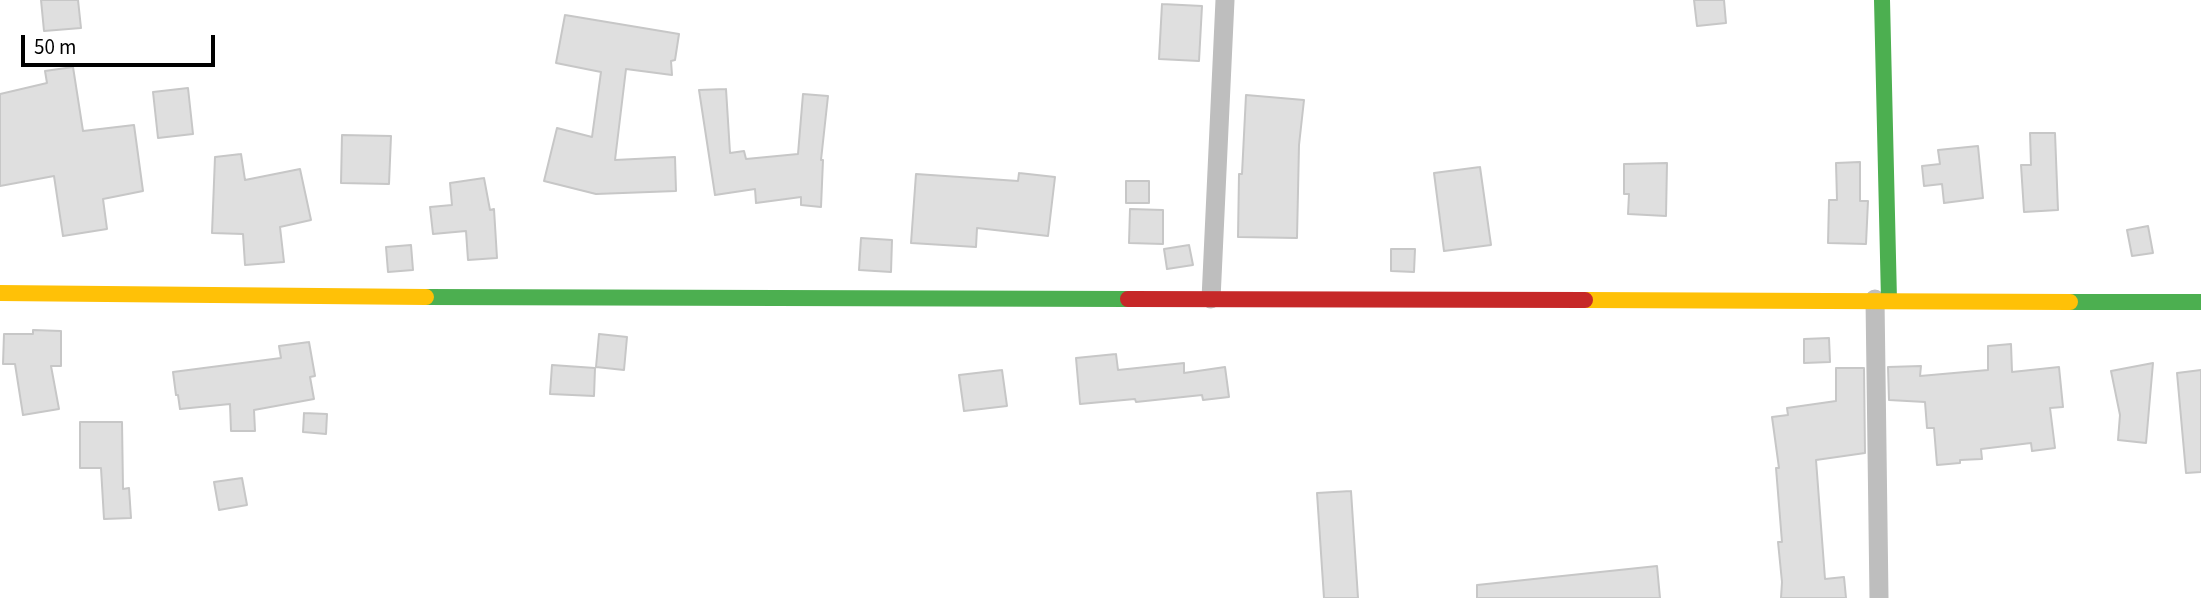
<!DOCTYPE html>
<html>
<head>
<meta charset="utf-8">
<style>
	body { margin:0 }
	#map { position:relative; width:2201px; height:598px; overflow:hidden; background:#fff; font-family:"Source Sans 3",sans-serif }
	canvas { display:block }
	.scale { position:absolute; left:21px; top:35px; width:194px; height:32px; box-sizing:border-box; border:4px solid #000; border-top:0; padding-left:9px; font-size:21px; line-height:24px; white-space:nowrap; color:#000; -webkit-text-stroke:5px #fff; paint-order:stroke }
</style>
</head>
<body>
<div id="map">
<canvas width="2201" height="598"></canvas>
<div class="scale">50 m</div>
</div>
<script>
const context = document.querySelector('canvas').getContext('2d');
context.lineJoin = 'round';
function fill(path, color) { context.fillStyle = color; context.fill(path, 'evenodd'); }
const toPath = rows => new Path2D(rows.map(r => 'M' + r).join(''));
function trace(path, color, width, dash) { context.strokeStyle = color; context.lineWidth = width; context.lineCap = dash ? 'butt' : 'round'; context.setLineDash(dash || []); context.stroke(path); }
const building = toPath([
	[41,0,78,0,81,28,44,31,41,0],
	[1694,0,1724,0,1726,23,1697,26,1694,0],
	[1162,4,1202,6,1199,61,1159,59,1162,4],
	[565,15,679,34,675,60,671,61,672,75,626,69,615,160,675,157,676,191,596,194,544,181,557,128,592,137,601,72,556,63,565,15],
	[73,67,83,131,134,125,143,191,103,199,107,229,63,236,54,176,0,186,0,94,47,83,45,71,73,67],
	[188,88,193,134,158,138,153,92,188,88],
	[726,89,730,153,744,151,746,159,798,154,803,94,828,96,821,160,823,160,821,207,801,205,801,197,756,203,755,189,715,195,699,90,726,89],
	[1246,95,1304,100,1299,145,1297,238,1238,237,1239,174,1242,174,1246,95],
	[2030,133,2055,133,2058,210,2024,212,2021,165,2031,165,2030,133],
	[342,135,391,136,389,184,341,183,342,135],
	[1978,146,1983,198,1944,203,1942,184,1924,186,1922,166,1940,164,1938,150,1978,146],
	[241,154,245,180,300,169,311,220,280,227,284,262,245,265,243,234,212,233,215,157,241,154],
	[1860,162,1860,201,1868,201,1866,244,1828,243,1829,200,1837,200,1836,163,1860,162],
	[1667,163,1666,216,1628,214,1629,194,1624,194,1624,164,1667,163],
	[1480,167,1491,245,1444,251,1434,173,1480,167],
	[1019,173,1055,177,1048,236,977,228,976,247,911,243,916,174,1018,181,1019,173],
	[484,178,490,210,494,209,497,258,468,260,466,231,433,234,430,207,452,205,450,183,484,178],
	[1126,181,1149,181,1149,203,1126,203,1126,181],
	[1130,209,1163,210,1163,244,1129,243,1130,209],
	[2148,226,2153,253,2132,256,2127,230,2148,226],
	[861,238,892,240,891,272,859,270,861,238],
	[411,245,413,270,388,272,386,247,411,245],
	[1189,245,1193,265,1167,269,1164,249,1189,245],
	[1391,249,1415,249,1414,272,1391,271,1391,249],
	[33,330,61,331,61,366,51,366,59,409,23,415,15,364,3,364,4,334,33,334,33,330],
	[599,334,627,337,624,370,596,367,599,334],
	[1829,338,1830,362,1804,363,1804,339,1829,338],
	[309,342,315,376,310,377,314,399,254,410,255,431,231,431,230,404,180,409,178,395,176,395,173,372,281,358,279,346,309,342],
	[2011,344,2012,372,2059,367,2063,407,2050,408,2055,448,2032,451,2031,443,1981,449,1982,459,1960,460,1960,463,1937,465,1934,428,1927,428,1925,402,1889,400,1888,367,1921,366,1920,376,1988,370,1988,346,2011,344],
	[1116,354,1118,370,1184,363,1184,373,1225,367,1229,397,1203,400,1202,395,1136,402,1135,399,1080,404,1076,358,1116,354],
	[2153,363,2146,443,2118,440,2120,415,2111,371,2153,363],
	[552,365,595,368,594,396,550,394,552,365],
	[1836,368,1864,368,1865,453,1816,460,1825,579,1844,577,1846,598,1781,598,1782,582,1778,542,1782,542,1776,468,1779,468,1772,417,1788,415,1787,408,1836,401,1836,368],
	[1002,370,1007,406,964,411,959,375,1002,370],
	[2201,370,2201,472,2186,473,2177,373,2201,370],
	[304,413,327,414,326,434,303,432,304,413],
	[80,422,122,422,123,489,129,488,131,518,104,519,101,468,80,468,80,422],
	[242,478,247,505,219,510,214,482,242,478],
	[1351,491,1358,598,1324,598,1317,493,1351,491],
	[1657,566,1660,598,1477,598,1477,585,1657,566]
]);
const street = toPath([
	[1211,299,1225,0],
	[1875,299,1879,598]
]);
const fast = toPath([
	[1882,0,1889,300],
	[426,297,1128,299],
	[2070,302,2201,302]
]);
const slow = toPath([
	[0,293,426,297],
	[1585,300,2070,302]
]);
const jam = toPath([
	[1128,299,1585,300]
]);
fill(building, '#dfdfdf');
trace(building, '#c7c7c7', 2);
trace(street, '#bebebe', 19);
trace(fast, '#4caf50', 16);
trace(slow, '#ffc107', 16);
trace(jam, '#c62828', 16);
</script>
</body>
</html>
